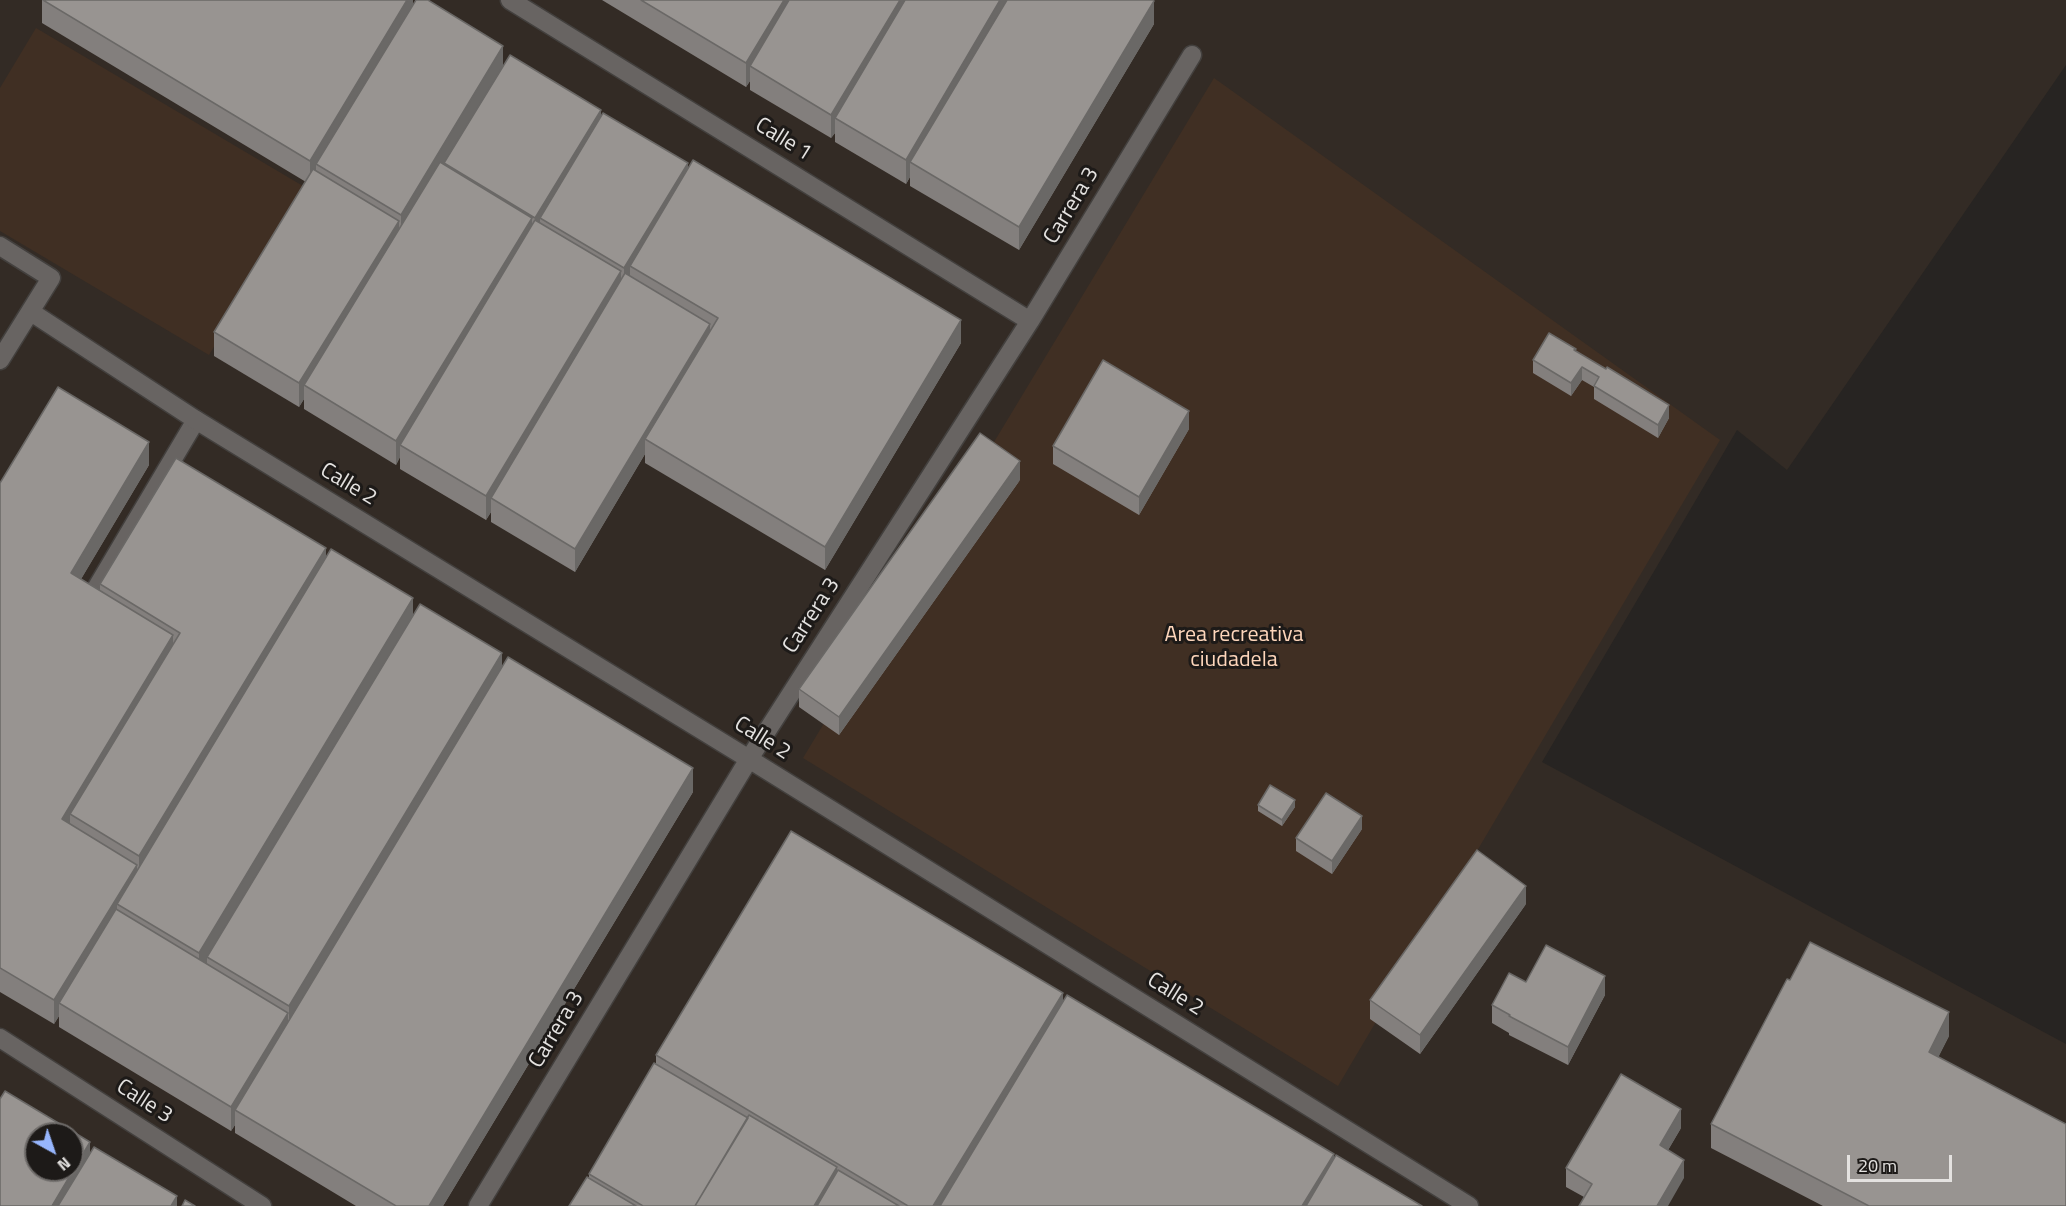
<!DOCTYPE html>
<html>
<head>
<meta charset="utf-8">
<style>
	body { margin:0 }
	#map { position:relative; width:2066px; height:1206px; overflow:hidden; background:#272422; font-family:"Titillium Web",sans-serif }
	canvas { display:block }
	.north { position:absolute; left:24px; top:1122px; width:60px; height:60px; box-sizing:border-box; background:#1d1a18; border:2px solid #6d6a68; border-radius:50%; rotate:140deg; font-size:16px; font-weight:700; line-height:24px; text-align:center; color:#e4e2e0 }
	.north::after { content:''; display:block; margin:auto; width:21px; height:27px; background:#97b6fd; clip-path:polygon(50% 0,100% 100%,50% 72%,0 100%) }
	.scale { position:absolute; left:1847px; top:1155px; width:105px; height:27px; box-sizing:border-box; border:3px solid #e4e2e0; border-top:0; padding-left:8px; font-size:18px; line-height:21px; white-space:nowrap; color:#e4e2e0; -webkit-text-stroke:4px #1d1a18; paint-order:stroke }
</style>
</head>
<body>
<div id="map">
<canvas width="2066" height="1206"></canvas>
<div class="north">N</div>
<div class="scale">20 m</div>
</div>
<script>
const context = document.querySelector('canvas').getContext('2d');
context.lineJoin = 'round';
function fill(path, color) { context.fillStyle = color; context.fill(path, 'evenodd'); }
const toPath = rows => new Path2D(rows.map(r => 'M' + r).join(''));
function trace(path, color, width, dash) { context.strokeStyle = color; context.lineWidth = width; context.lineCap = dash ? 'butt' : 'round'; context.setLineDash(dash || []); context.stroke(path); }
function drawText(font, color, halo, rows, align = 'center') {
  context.font = font + ' "Titillium Web",sans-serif'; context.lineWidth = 6; context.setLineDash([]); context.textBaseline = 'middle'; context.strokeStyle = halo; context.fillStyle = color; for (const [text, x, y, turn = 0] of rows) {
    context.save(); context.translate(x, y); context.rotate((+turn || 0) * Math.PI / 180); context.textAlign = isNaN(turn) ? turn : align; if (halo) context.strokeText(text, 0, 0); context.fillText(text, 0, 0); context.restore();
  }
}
const built = toPath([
	[0,0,2066,0,2066,65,1787,470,1737,430,1542,762,2066,1044,2066,1206,0,1206],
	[36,1134,72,1134,72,1170,36,1170]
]);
const green = toPath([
	[36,28,308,189,209,355,0,231,0,88],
	[1214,78,1720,440,1338,1086,803,758]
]);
const lane = toPath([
	[94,592,196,420]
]);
const street = toPath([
	[510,0,1030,321],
	[0,246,51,278,0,360],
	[31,312,196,420,749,759,1469,1206],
	[0,1038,262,1206],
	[478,1206,749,759,1030,321,1192,55]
]);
const wall = toPath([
	[42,0,413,0,413,5,503,65,601,117,688,168,961,343,825,570,645,463,645,454,575,572,491,522,491,512,486,520,400,469,400,457,396,465,304,409,304,399,299,407,214,356,214,332,306,182,42,23],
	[602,0,1153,0,1154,24,1019,250,910,186,910,177,906,184,835,142,835,133,831,138,750,90,750,81,746,87],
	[1576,351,1669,418,1658,438,1594,399,1594,387,1582,380,1571,396,1533,373,1533,360],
	[1189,429,1139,515,1053,464,1053,446],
	[149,465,81,579,100,591,100,584,326,557,413,616,502,668,693,792,443,1206,356,1206,235,1133,235,1125,231,1131,59,1027,59,1016,54,1024,0,992,0,483],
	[1020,480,839,735,799,707,799,689],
	[1258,805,1295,807,1282,826,1258,811],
	[1362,829,1332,874,1296,851,1296,838],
	[1526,904,1420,1054,1370,1019,1370,1000],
	[1526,982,1605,995,1568,1065,1509,1035,1509,1033,1492,1023,1492,1005],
	[1063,1002,1334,1160,1422,1206,569,1206,589,1178,589,1174,656,1064,656,1055],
	[1949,1036,1938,1057,2066,1206,1823,1206,1711,1148,1711,1124],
	[1681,1128,1668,1150,1684,1178,1584,1197,1566,1187,1566,1168]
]);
const shadedWall = toPath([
	[407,0,413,0,413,14,316,164,316,175,310,184,310,161],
	[784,0,799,0,750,66,750,81,746,87,746,63],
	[900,0,914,0,835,118,835,133,831,138,831,115],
	[1000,0,1014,0,910,162,910,177,906,184,906,160],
	[1154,1,1154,24,1019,250,1019,227],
	[503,46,503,69,444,163,444,168,401,239,401,215],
	[601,110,601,129,540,218,540,227,535,237,535,218],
	[688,163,688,181,630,266,630,278,624,287,624,268],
	[532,218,532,241,400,445,400,457,396,465,396,441],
	[399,221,399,244,304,385,304,399,299,407,299,383],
	[621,271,621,295,491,498,491,512,486,520,486,496],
	[961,320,961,343,825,570,825,547],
	[710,324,710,347,645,439,645,454,575,572,575,549],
	[1582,367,1582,380,1571,396,1571,383],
	[1669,405,1669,418,1658,438,1658,425],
	[1189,411,1189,429,1139,515,1139,497],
	[149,442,149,465,71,596,71,573],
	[1020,461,1020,480,839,735,839,717],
	[326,548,326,572,139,880,139,856],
	[413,598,413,622,207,957,207,963,199,977,199,953],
	[173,635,173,658,70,814,70,830,62,819],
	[502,653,502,677,289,1029,289,1006],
	[693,768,693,792,443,1206,429,1206],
	[1295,800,1295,807,1282,826,1282,820],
	[1362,816,1362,829,1332,874,1332,861],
	[137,865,137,888,117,904,117,921,59,1003,59,1016,54,1024,54,1000],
	[1526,886,1526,904,1420,1054,1420,1035],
	[1605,976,1605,995,1568,1065,1568,1047],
	[1063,993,1063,1016,947,1206,933,1206],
	[1949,1012,1949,1036,1929,1076,1929,1052],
	[288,1013,288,1037,235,1110,235,1125,231,1131,231,1107],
	[1681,1109,1681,1128,1660,1164,1660,1145],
	[90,1142,90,1166,66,1206,52,1206],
	[1334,1154,1334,1177,1316,1206,1302,1206],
	[1684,1160,1684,1178,1668,1206,1657,1206],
	[837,1167,837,1191,828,1206,814,1206],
	[177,1196,177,1206,171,1206]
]);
const building = toPath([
	[43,0,407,0,310,161,43,0],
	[416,0,428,0,503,46,401,215,316,164,416,0],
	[641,0,784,0,746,63,641,0],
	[789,0,900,0,831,115,750,66,789,0],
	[905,0,1000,0,906,160,835,118,905,0],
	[1007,0,1153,0,1154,1,1019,227,910,162,1007,0],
	[510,55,601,110,535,218,444,163,510,55],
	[603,113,688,163,624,268,540,218,603,113],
	[693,160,961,320,825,547,645,439,718,318,630,266,693,160],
	[440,162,532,218,396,441,304,385,440,162],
	[313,169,399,221,299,383,214,332,313,169],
	[535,220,621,271,486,496,400,445,535,220],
	[625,273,710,324,575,549,491,498,625,273],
	[1549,333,1576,349,1574,350,1606,369,1607,367,1669,405,1658,425,1594,386,1599,377,1582,367,1571,383,1533,360,1549,333],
	[1103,360,1189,411,1139,497,1053,446,1103,360],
	[58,387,149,442,71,573,173,635,62,819,137,865,54,1000,0,968,0,483,58,387],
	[980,433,1020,461,839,717,799,689,980,433],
	[176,458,326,548,139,856,70,814,180,633,100,584,176,458],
	[331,549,413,598,199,953,117,904,331,549],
	[420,604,502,653,289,1006,207,957,420,604],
	[508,657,693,768,429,1206,396,1206,235,1110,508,657],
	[1270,785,1295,800,1282,820,1258,805,1270,785],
	[1326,793,1362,816,1332,861,1296,838,1326,793],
	[791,831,1063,993,933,1206,908,1206,656,1055,791,831],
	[1477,850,1526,886,1420,1035,1370,1000,1477,850],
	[116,909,288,1013,231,1107,59,1003,116,909],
	[1810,942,1949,1012,1929,1052,2066,1124,2066,1206,1869,1206,1711,1124,1787,979,1790,980,1810,942],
	[1546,945,1605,976,1568,1047,1509,1016,1510,1015,1492,1005,1509,973,1526,982,1546,945],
	[1067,995,1334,1154,1302,1206,940,1206,1067,995],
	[654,1063,748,1118,695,1206,643,1206,589,1174,654,1063],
	[1621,1074,1681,1109,1660,1145,1684,1160,1657,1206,1579,1206,1592,1184,1566,1168,1621,1074],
	[5,1091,90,1142,52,1206,0,1206,0,1099,5,1091],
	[36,1134,72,1134,72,1170,36,1170,36,1134],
	[749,1115,837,1167,814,1206,695,1206,749,1115],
	[94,1147,177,1196,171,1206,58,1206,94,1147],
	[1336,1155,1422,1206,1306,1206,1336,1155],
	[838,1170,899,1206,817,1206,838,1170],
	[587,1177,636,1206,569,1206,587,1177],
	[185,1200,195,1206,182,1206,185,1200]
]);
const streetNames = [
	["Calle 1",783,140,32],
	["Carrera 3",1072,206,-59],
	["Calle 2",348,485,31],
	["Carrera 3",812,616,-57],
	["Calle 2",762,739,32],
	["Calle 2",1175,995,32],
	["Carrera 3",557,1030,-59],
	["Calle 3",144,1102,33]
];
const parkNames = [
	["Area recreativa",1234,636],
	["ciudadela",1234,661]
];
fill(built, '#332b25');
fill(green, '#402f23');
trace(lane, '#43403e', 21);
trace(street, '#43403e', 21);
trace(lane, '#686462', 18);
trace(street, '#686462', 18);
fill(wall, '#837f7d');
fill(shadedWall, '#6a6866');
fill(building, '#989491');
trace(building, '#6a6866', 1.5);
drawText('22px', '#e4e2e0', '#1d1a18', streetNames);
drawText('22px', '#fed6bb', '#1d1a18', parkNames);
</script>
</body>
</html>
